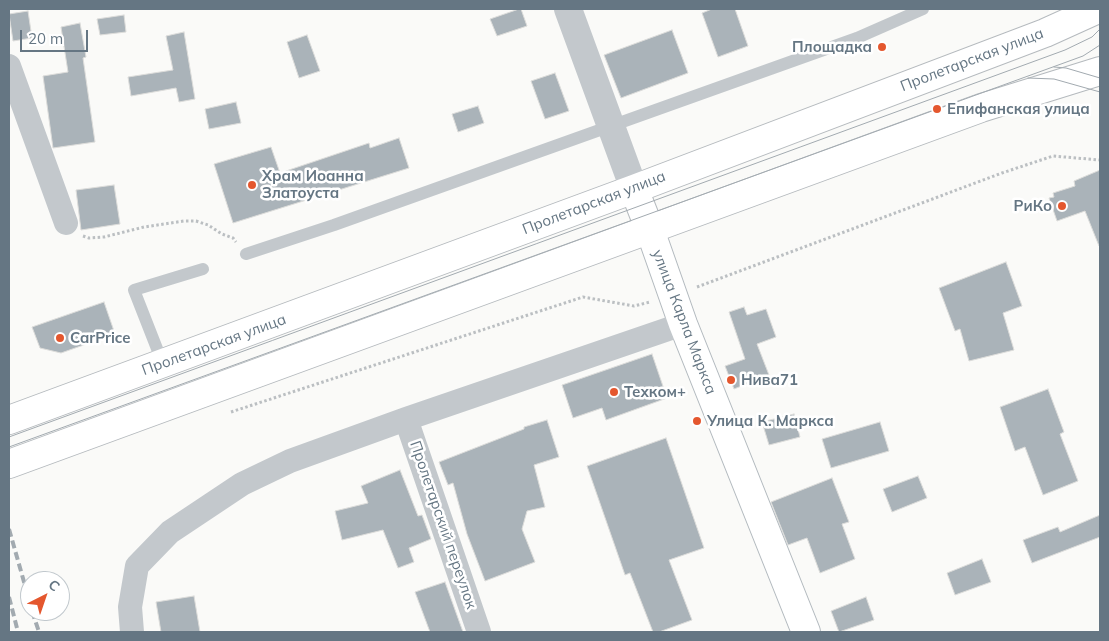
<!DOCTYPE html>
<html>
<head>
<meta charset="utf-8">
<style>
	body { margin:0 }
	#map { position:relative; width:1109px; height:641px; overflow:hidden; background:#fafaf8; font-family:Mulish,sans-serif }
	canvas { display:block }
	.frame { position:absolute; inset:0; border:10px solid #657683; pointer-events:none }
	.north { position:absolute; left:20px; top:571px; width:50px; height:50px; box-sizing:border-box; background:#fff; border:1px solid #c1c8cd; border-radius:50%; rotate:41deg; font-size:14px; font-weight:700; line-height:20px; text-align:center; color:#657683 }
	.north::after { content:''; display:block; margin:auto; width:18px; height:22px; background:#e4572e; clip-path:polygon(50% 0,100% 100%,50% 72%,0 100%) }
	.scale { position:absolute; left:20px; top:30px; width:68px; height:22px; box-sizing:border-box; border:2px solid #657683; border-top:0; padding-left:6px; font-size:15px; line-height:18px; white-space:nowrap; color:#657683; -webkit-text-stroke:4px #fff; paint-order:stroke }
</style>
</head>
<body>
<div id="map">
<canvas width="1109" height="641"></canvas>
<div class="frame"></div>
<div class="north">С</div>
<div class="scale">20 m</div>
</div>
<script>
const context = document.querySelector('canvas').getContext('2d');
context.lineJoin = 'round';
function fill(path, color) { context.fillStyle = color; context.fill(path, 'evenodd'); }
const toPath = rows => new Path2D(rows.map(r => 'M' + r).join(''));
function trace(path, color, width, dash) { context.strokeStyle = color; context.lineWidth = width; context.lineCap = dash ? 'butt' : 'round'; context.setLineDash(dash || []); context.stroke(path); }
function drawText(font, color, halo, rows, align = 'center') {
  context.font = font + ' Mulish,sans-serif'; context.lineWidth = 5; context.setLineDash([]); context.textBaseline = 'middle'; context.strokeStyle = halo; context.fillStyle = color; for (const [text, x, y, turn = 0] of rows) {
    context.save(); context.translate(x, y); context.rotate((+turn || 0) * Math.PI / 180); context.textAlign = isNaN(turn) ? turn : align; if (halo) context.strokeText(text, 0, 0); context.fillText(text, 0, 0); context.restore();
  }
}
const building = toPath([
	[519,9,521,9,527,26,497,36,490,19,519,9],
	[712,9,735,9,748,46,718,57,702,13,712,9],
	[28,11,32,38,13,41,9,14,28,11],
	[124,15,126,32,100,35,97,19,124,15],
	[80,23,86,57,83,58,95,142,53,148,43,76,68,72,61,27,80,23],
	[672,30,688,73,621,98,604,55,672,30],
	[184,32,195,99,179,102,176,88,131,96,128,77,173,70,166,36,184,32],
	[307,35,320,71,299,78,287,42,307,35],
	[555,73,569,111,545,119,531,81,555,73],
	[236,102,241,123,209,129,205,109,236,102],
	[478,106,484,123,458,132,452,114,478,106],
	[399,138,409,168,233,223,214,164,271,147,280,173,369,143,370,148,399,138],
	[1100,170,1100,246,1099,246,1085,211,1057,221,1049,198,1054,197,1053,193,1075,186,1074,181,1100,170],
	[114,185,120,224,81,230,76,190,114,185],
	[1006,262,1022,306,1003,313,1014,350,969,361,960,329,955,331,939,288,1006,262],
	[104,302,115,334,61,353,40,348,32,327,104,302],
	[744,307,747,315,766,309,776,337,757,344,769,375,734,389,725,366,745,359,729,312,744,307],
	[652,354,667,398,606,420,602,408,573,418,562,385,652,354],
	[1048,389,1064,432,1060,434,1078,481,1043,495,1025,447,1015,451,1000,407,1048,389],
	[794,414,800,437,769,445,762,422,794,414],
	[547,420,559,457,534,465,545,507,527,511,522,529,535,562,485,581,467,534,453,483,448,485,439,462,524,429,524,427,547,420],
	[880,422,889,451,831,468,822,439,880,422],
	[666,438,704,548,669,560,692,620,659,632,653,632,630,573,625,575,587,466,666,438],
	[400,470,418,516,422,515,431,539,409,548,414,562,398,568,383,530,342,540,335,511,368,503,361,486,400,470],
	[918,476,927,498,892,512,883,489,918,476],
	[832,478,849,522,842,524,855,559,820,573,807,538,788,545,771,502,832,478],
	[1100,515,1100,537,1032,563,1023,540,1058,527,1060,532,1100,515],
	[982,559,991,582,955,595,947,573,982,559],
	[445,582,463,632,430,632,415,592,445,582],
	[194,596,200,632,161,632,156,602,194,596],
	[866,597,874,620,839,632,831,611,866,597]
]);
const path = toPath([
	[83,236,89,238,104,237,144,227,184,221,196,221,208,225,222,234,233,238,236,242],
	[697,287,1002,173,1053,156,1100,160],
	[231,412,583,297,634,306,650,302]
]);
const service = toPath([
	[246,254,334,225,857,38,923,9],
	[163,364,134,290,203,269]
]);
const minor = toPath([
	[9,66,66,223],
	[406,419,479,632],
	[132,632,130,607,137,566,170,532,242,484,290,461,406,419,683,324]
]);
const tertiary = toPath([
	[568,9,634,189]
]);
const secondary = toPath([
	[650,230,683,324,806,632]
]);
const primary = toPath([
	[634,189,650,230],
	[9,420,634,189,1045,33,1098,9],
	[9,464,981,108,1100,71]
]);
const tram = toPath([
	[1054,67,1066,68,1100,78],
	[1028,78,1054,79,1100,92],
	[9,437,1065,50,1092,37,1100,29],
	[9,447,1083,56,1100,45]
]);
const rail = toPath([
	[9,529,30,603],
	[9,597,18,632],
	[32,611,39,632]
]);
const markers = [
	[882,47,5,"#e4572e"],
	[937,109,5,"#e4572e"],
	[252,185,5,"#e4572e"],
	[1062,206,5,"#e4572e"],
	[60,338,5,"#e4572e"],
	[731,380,5,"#e4572e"],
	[614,392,5,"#e4572e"],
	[697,421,5,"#e4572e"]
];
const poiNames = [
	["Площадка",872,47,"right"],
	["Епифанская улица",947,109],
	["Храм Иоанна",262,176],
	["Златоуста",262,193],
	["РиКо",1052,206,"right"],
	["CarPrice",70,338],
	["Нива71",741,380],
	["Техком+",624,392],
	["Улица К. Маркса",707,421]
];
const streetNames = [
	["Пролетарская улица",972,60,-21],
	["Пролетарская улица",594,203,-21],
	["улица Карла Маркса",684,322,69],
	["Пролетарская улица",214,345,-20],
	["Пролетарский переулок",443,525,71]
];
fill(building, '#aab3b9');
trace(building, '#dcdcda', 1);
trace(secondary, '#b3babf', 30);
trace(primary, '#b5babe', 30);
trace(path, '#bbbfc2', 3, [2.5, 2.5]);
trace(service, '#c3c8cc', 12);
trace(minor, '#c3c8cc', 24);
trace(tertiary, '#c3c8cc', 28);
trace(secondary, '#fff', 28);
trace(primary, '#fff', 28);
trace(tram, '#a2aab0', 1);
trace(rail, '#a2aab0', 4, [8, 4]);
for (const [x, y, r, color] of markers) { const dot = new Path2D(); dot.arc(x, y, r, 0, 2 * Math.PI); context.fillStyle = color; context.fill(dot); trace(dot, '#fff', 2); }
drawText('bold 15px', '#657683', '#fff', poiNames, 'left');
drawText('15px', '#657683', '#fff', streetNames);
</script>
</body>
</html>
